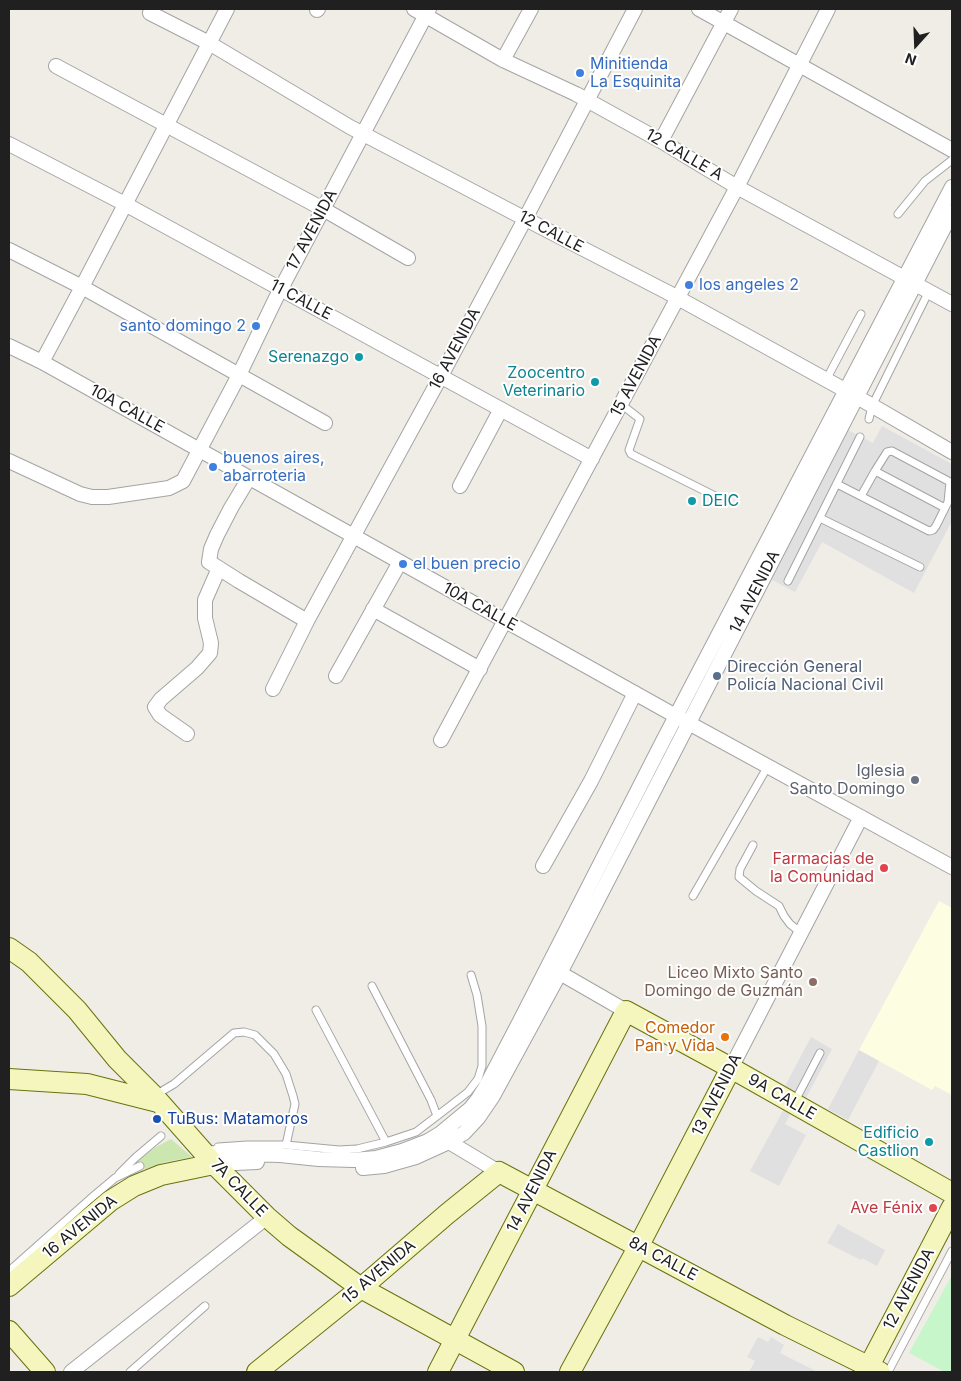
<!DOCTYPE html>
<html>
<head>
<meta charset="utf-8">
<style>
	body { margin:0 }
	#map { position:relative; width:961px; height:1381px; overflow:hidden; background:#f0ede7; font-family:Inter,sans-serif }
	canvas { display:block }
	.frame { position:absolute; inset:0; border:10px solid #202020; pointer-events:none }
	.north { position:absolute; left:891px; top:20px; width:50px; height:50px; -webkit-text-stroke:4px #fff; paint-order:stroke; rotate:200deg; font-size:14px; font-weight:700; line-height:20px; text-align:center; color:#202020 }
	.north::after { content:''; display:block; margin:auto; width:18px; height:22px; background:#202020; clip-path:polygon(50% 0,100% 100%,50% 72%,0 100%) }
</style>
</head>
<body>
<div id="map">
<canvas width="961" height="1381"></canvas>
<div class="frame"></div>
<div class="north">N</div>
</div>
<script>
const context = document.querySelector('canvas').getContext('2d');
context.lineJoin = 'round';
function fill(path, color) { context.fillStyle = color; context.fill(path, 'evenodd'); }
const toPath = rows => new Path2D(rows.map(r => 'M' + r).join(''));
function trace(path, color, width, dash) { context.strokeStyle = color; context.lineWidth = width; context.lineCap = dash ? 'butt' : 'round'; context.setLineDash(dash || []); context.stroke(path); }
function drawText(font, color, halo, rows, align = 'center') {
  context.font = font + ' Inter,sans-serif'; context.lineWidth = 4; context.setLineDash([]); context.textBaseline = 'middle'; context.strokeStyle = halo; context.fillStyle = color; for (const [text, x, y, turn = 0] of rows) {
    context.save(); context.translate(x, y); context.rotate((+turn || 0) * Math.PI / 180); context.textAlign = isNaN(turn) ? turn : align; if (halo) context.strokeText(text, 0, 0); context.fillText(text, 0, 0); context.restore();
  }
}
const education = toPath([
	[939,901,952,908,952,1095,935,1086,932,1090,859,1050]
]);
const grass = toPath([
	[171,1139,192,1157,166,1162,145,1169,137,1161,156,1147]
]);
const park = toPath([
	[952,1275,952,1372,945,1372,909,1353]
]);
const parking = toPath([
	[882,426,952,464,952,491,949,496,952,498,952,521,914,593,822,542,795,592,770,579,848,430,873,443],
	[811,1037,832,1049,806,1098,785,1086],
	[859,1050,879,1061,848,1120,828,1109],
	[784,1109,791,1113,785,1124,806,1135,779,1186,750,1171],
	[838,1224,885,1250,877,1266,862,1258,861,1260,827,1243],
	[758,1337,768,1342,771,1337,784,1345,780,1353,818,1372,749,1372,755,1361,747,1357]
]);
const lane = toPath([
	[898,214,925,181,952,160],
	[826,380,861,314],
	[621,404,640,419,629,450,631,454,719,498],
	[869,419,872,406,929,291],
	[875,471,887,452,892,451,950,482,948,502,945,508],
	[837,484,929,531,933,530,936,526,945,508,875,471,861,496],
	[820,518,920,567],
	[788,581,860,437],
	[753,845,740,869,739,877,756,891,779,906,784,916,790,924,801,933],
	[693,896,768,766],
	[316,1010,386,1142],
	[157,1094,174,1084,234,1033,244,1032,255,1035,274,1054,286,1074,293,1096,295,1104,286,1145],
	[795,1101,820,1053],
	[437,1116,468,1092,478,1079,482,1066,482,1026,477,995,471,975],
	[218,1147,247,1145,286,1145,339,1150,357,1149,386,1142,416,1132,437,1116,431,1100,372,986],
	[119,1174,135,1158,161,1136],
	[9,1271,90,1199,115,1178,140,1166],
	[130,1372,205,1306],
	[888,1372,952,1251]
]);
const street = toPath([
	[414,9,503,60,576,94,661,141,737,187,952,304],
	[699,9,952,150],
	[317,10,318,9],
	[150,13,209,43,350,127,539,226,667,292,852,394,952,452],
	[503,60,531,9],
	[56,66,323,209,408,258],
	[661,141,731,9],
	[9,144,125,204,592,459],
	[9,250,82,287,325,423],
	[9,346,42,362,674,715,952,867],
	[42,362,82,287,227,9],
	[9,461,80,494,92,497,108,497,169,488,183,481,239,375,276,298,429,9],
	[249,478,231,508,217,535,211,549,209,562,239,581,307,621],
	[460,486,501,409],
	[373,609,480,669],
	[336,676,400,562],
	[273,689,307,621,441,376,525,219,635,9],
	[187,734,160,715,155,707,161,699,197,668,210,653,211,643,205,618,205,600,219,568],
	[441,740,737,187,828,9],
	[543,866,591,781,635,693],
	[560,973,626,1011],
	[731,1068,861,817],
	[449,1142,499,1172],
	[205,1153,280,1155,319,1159,353,1160,376,1158,402,1151,428,1141,441,1133,470,1109,478,1099,485,1088,520,1021,663,741,952,187],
	[214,1164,257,1162],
	[363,1168,384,1166,416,1157,449,1142,464,1133,478,1118,493,1096,560,973,952,212],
	[71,1372,267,1217]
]);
const secondary = toPath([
	[9,948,29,962,77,1010,117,1059,154,1096,214,1164,267,1217,289,1236,361,1288,514,1372],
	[9,1079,87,1084,158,1102],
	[9,1286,110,1201,134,1186,161,1175,214,1164],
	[9,1331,45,1372],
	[257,1372,361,1288,447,1214,499,1172,785,1325,880,1372],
	[438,1372,626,1011,731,1068,952,1193],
	[570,1372,635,1253,731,1068],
	[866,1372,952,1207]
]);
const markers = [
	[580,73,5,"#3f7fe0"],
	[689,285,5,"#3f7fe0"],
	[256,326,5,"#3f7fe0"],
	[359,357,5,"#0f9aa8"],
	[595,382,5,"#0f9aa8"],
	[213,467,5,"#3f7fe0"],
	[692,501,5,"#0f9aa8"],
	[403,564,5,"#3f7fe0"],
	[717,676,5,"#5c6f8a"],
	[915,780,5,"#6b7280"],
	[884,868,5,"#e0444e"],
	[813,982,5,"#8d6e63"],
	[725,1037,5,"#e8710a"],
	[157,1119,5,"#1a4fb4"],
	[929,1142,5,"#0f9aa8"],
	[933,1208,5,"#e0444e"]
];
const shopNames = [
	["Minitienda",590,64],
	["La Esquinita",590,82],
	["los angeles 2",699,285],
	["santo domingo 2",246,326,"right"],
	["buenos aires,",223,458],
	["abarroteria",223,476],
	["el buen precio",413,564]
];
const streetNames = [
	["12 CALLE A",684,155,30],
	["17 AVENIDA",312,230,-62],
	["12 CALLE",551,232,28],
	["11 CALLE",301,300,28],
	["16 AVENIDA",455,349,-62],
	["15 AVENIDA",636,376,-62],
	["10A CALLE",127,409,29],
	["14 AVENIDA",755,592,-63],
	["10A CALLE",480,607,29],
	["13 AVENIDA",717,1095,-63],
	["9A CALLE",782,1097,30],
	["7A CALLE",239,1188,46],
	["14 AVENIDA",532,1191,-63],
	["16 AVENIDA",80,1227,-39],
	["8A CALLE",663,1259,28],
	["15 AVENIDA",379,1272,-40],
	["12 AVENIDA",909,1289,-62]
];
const cultureNames = [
	["Serenazgo",349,357],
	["Zoocentro",585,373],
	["Veterinario",585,391],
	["DEIC",702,501,"left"],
	["Edificio",919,1133],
	["Castlion",919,1151]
];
const serviceNames = [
	["Dirección General",727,667],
	["Policía Nacional Civil",727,685]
];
const worshipNames = [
	["Iglesia",905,771],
	["Santo Domingo",905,789]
];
const healthNames = [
	["Farmacias de",874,859],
	["la Comunidad",874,877],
	["Ave Fénix",923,1208]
];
const educationNames = [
	["Liceo Mixto Santo",803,973],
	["Domingo de Guzmán",803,991]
];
const foodNames = [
	["Comedor",715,1028],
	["Pan y Vida",715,1046]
];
const transitNames = [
	["TuBus: Matamoros",167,1119]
];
fill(education, '#fdfde2');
fill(grass, '#cce6b0');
fill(park, '#c7f6ca');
fill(parking, '#e0e0e0');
trace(lane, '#a4a4a4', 9);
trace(street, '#a4a4a4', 16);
trace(secondary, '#69720c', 22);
trace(lane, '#fff', 7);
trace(street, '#fff', 14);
trace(secondary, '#f5f6be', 20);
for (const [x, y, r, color] of markers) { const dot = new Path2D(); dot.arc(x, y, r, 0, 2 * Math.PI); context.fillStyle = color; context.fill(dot); trace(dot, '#fff', 2); }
drawText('16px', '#366cbe', '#fff', shopNames, 'left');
drawText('16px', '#202020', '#fff', streetNames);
drawText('16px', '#0d838f', '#fff', cultureNames, 'right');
drawText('16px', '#4e5e75', '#fff', serviceNames, 'left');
drawText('16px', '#5b616d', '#fff', worshipNames, 'right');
drawText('16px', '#be3a42', '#fff', healthNames, 'right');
drawText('16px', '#785e54', '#fff', educationNames, 'right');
drawText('16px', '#c56008', '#fff', foodNames, 'right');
drawText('16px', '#164399', '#fff', transitNames, 'left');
</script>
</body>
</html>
